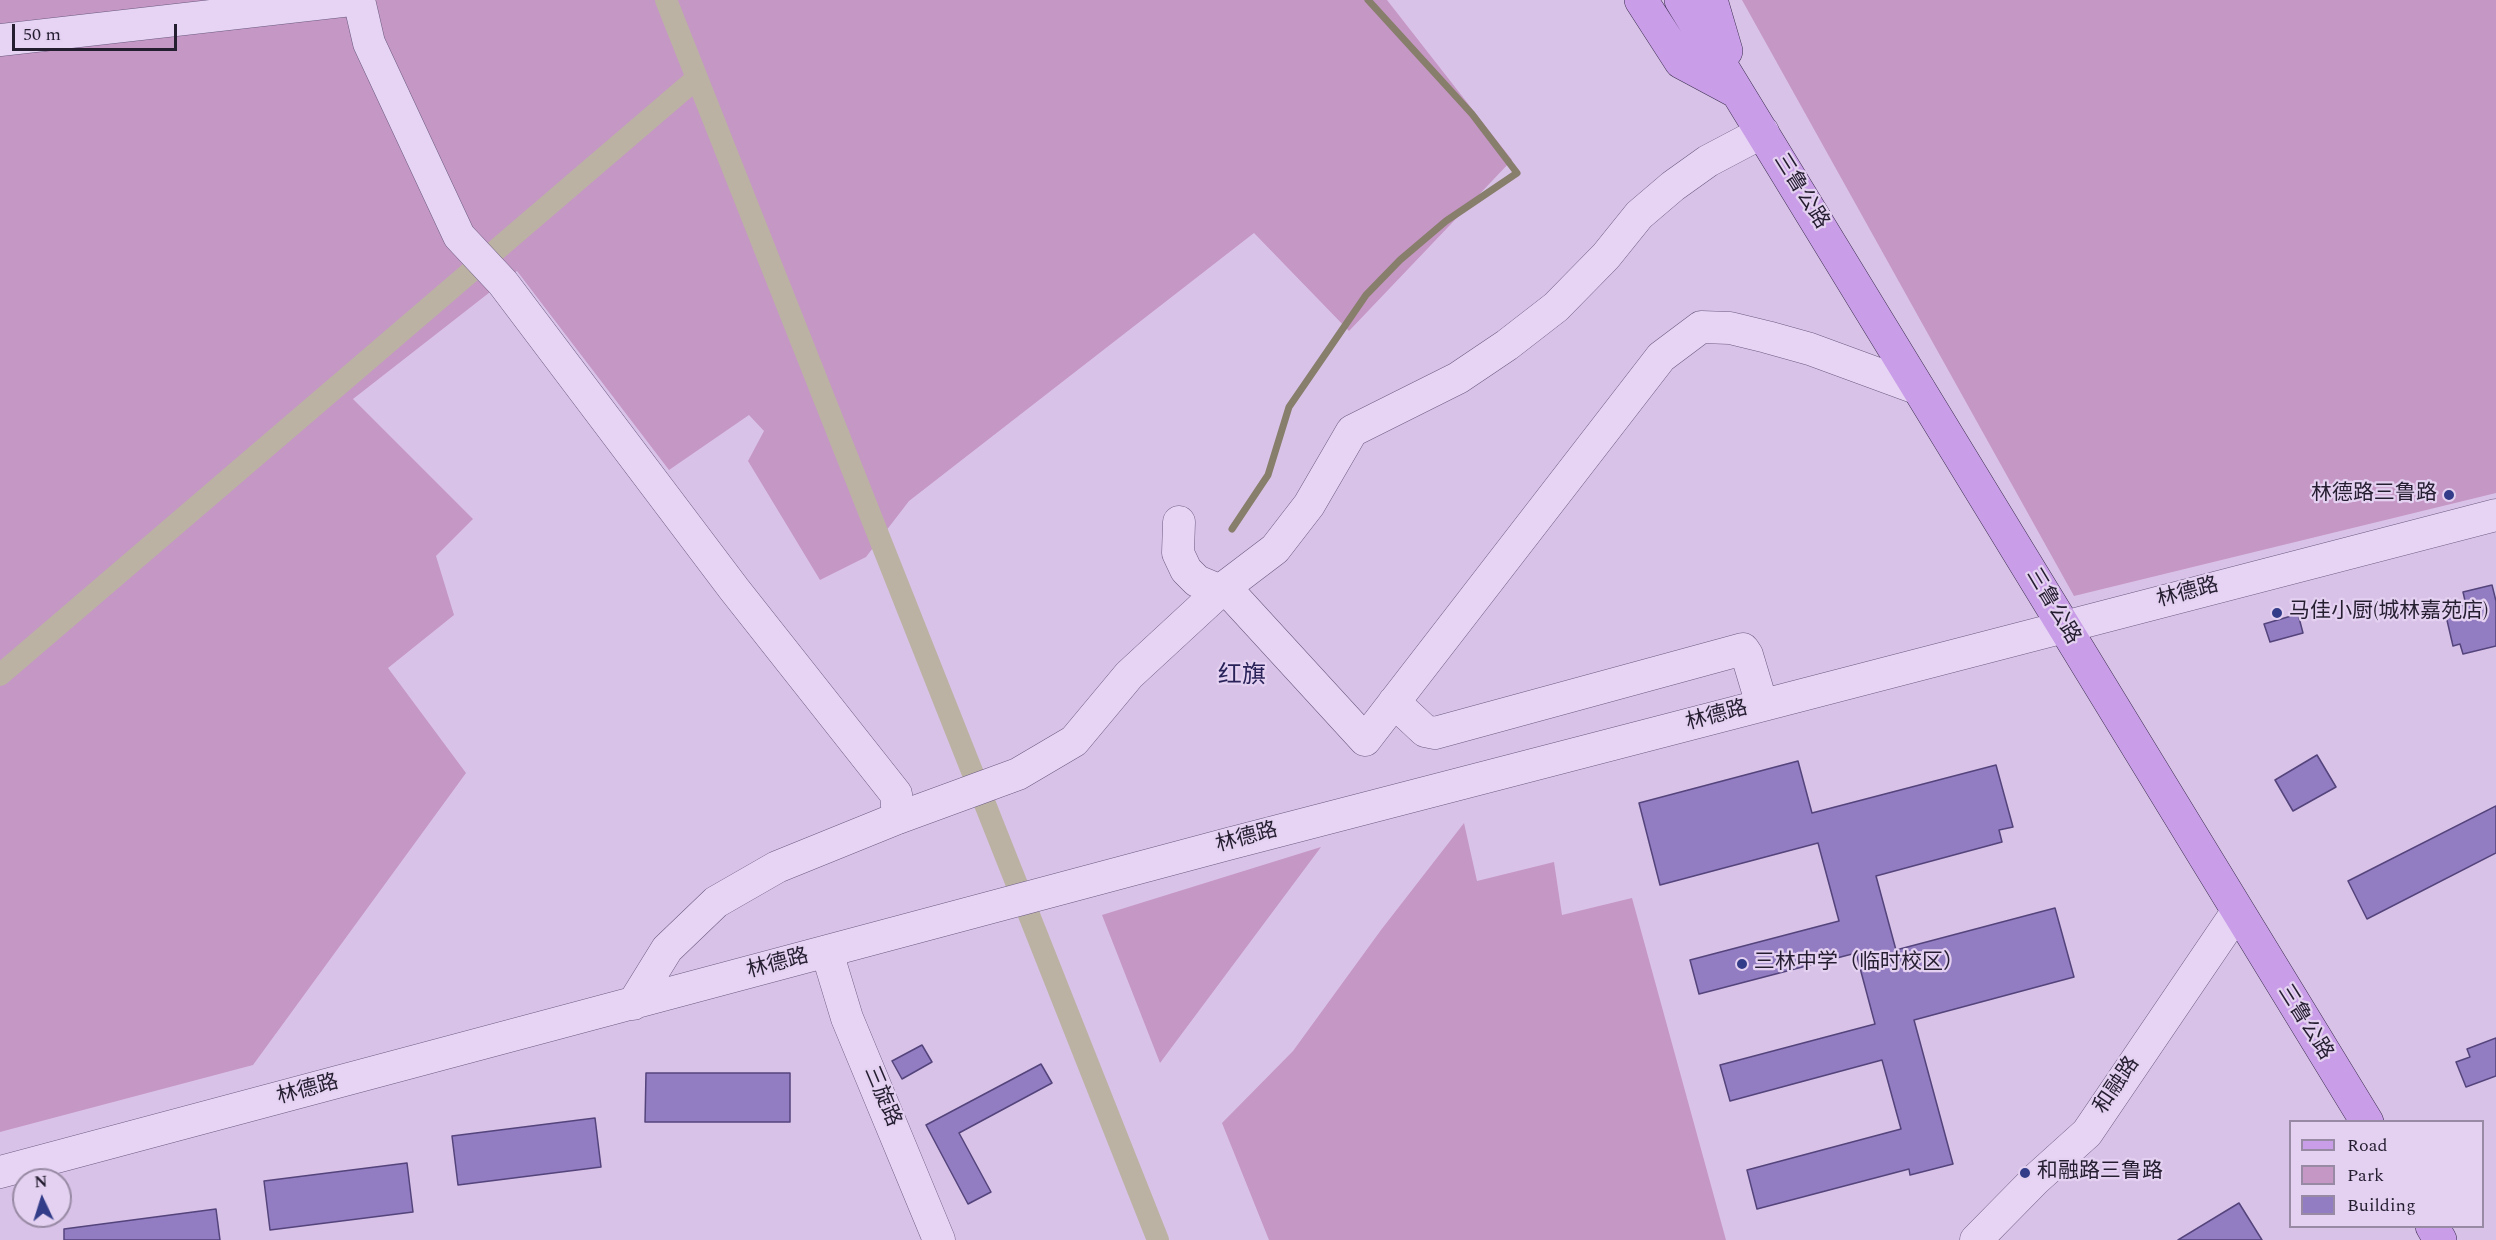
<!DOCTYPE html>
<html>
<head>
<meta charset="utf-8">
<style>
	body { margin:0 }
	#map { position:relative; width:2496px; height:1240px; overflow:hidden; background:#d9c2e8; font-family:Spectral,serif }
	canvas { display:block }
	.legend { position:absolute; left:2289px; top:1120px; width:195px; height:108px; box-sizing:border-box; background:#e4d1f1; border:2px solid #9889a4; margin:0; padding:8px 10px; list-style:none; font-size:18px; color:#251e31 }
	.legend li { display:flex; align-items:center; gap:12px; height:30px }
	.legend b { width:30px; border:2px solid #9889a4 }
	.north { position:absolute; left:12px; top:1168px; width:60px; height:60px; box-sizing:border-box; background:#e4d1f1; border:2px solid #9889a4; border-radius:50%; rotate:356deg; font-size:16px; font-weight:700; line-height:24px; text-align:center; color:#251e31 }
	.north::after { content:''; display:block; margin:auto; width:21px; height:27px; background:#323c88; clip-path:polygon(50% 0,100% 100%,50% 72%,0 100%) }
	.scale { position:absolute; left:12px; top:24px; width:165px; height:27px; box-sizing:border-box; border:3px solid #251e31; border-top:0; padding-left:8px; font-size:18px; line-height:21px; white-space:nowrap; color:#251e31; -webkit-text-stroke:4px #e4d1f1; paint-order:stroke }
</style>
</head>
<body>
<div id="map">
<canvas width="2496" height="1240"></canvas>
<ul class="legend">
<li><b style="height:8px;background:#c99de8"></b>Road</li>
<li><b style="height:16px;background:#c597c4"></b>Park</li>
<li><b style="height:16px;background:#927cc2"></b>Building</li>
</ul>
<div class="north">N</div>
<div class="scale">50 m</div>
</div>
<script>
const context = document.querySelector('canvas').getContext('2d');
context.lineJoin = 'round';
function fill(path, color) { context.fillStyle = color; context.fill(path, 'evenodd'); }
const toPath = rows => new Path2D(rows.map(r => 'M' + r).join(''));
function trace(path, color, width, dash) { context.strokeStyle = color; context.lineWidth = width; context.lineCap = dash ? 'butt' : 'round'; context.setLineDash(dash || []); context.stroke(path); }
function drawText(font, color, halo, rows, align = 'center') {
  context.font = font + ' Spectral,"Noto Sans SC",serif'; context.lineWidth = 4.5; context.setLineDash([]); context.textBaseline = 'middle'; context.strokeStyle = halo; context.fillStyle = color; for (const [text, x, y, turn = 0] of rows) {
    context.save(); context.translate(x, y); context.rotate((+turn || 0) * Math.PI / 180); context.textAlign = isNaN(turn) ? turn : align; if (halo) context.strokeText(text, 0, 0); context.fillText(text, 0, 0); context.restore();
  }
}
const green = toPath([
	[0,0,1387,0,1512,160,1349,331,1254,233,909,501,866,557,820,580,748,461,764,431,749,415,669,470,517,271,353,399,473,519,436,556,454,615,388,668,466,773,253,1065,0,1132],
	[1742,0,2496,0,2496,493,2074,596],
	[1464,823,1477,881,1554,862,1562,915,1632,898,1726,1240,1269,1240,1222,1123,1293,1051,1381,930],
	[1321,847,1160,1063,1102,915]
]);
const stream = toPath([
	[1232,529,1268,475,1289,407,1366,295,1400,260,1446,221,1517,173,1472,114,1368,0]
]);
const canal = toPath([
	[666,0,1158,1240],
	[0,675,697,78]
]);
const building = toPath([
	[2492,585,2496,601,2496,646,2463,654,2460,644,2453,646,2446,616,2452,608,2466,605,2463,592,2492,585],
	[2298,614,2303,633,2270,642,2264,624,2298,614],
	[2317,755,2336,787,2293,811,2275,780,2317,755],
	[1798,761,1812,813,1996,765,2013,827,1999,830,2002,842,1876,876,1896,950,2055,908,2074,977,1914,1020,1953,1164,1910,1175,1909,1169,1757,1209,1747,1170,1901,1129,1882,1060,1730,1101,1720,1065,1875,1024,1856,953,1699,994,1690,960,1839,921,1818,843,1660,885,1639,803,1798,761],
	[2496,806,2496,853,2367,919,2348,881,2496,806],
	[2496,1038,2496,1076,2466,1087,2456,1062,2470,1057,2467,1049,2496,1038],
	[922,1045,932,1062,902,1079,892,1061,922,1045],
	[1041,1064,1052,1083,959,1133,991,1192,968,1204,926,1125,1041,1064],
	[646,1073,790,1073,790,1122,645,1122,646,1073],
	[595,1118,601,1167,458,1185,452,1136,595,1118],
	[407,1163,413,1212,270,1230,264,1181,407,1163],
	[2239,1203,2262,1240,2178,1240,2239,1203],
	[216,1209,220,1240,64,1240,64,1229,216,1209]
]);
const minor = toPath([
	[359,0,369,43,459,236,503,283,734,589,896,794,898,818],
	[0,40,351,0],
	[1179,522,1178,553,1186,570,1197,581,1233,596,1365,740,1661,357,1701,327,1730,328,1767,337,1810,349,1919,389],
	[1394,702,1425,731,1435,733,1743,649,1747,655,1762,705],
	[827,952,847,1018,939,1240],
	[633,1004,667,949,716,902,777,867,898,818,1018,774,1074,741,1129,675,1221,590,1275,549,1309,505,1352,431,1458,378,1507,345,1556,307,1606,256,1639,215,1673,186,1708,161,1763,132],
	[0,1172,1228,844,2496,515],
	[1976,1240,2036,1179,2087,1133,2237,912]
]);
const major = toPath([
	[1641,0,1681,62,1737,92],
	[1681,0,2367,1122],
	[1711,0,1726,51],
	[2432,1226,2440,1240]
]);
const markers = [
	[2449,495,6,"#323c88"],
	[2277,613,6,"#323c88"],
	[1742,964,6,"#323c88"],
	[2025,1173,6,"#323c88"]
];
const streetNames = [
	["三鲁公路",1800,192,58],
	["林德路",2188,594,-15],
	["三鲁公路",2052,607,59],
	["林德路",1717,717,-15],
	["林德路",1247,839,-15],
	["林德路",778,965,-15],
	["三鲁公路",2304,1023,58],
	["和融路",2118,1086,-56],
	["林德路",308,1091,-15],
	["三旋路",881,1097,67]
];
const poiNames = [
	["林德路三鲁路",2437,495,"right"],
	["马佳小厨(城林嘉苑店)",2289,613],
	["三林中学（临时校区）",1754,964],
	["和融路三鲁路",2037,1173]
];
const quarterNames = [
	["红旗",1242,677]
];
fill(green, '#c597c4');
trace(stream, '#887e6c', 7);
trace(canal, '#bbb2a4', 22);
fill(building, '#927cc2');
trace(building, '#54447c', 1.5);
trace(minor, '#6b5b80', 33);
trace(major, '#3a2f4e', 34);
trace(minor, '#e7d4f4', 32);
trace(major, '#c99de8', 33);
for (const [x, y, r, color] of markers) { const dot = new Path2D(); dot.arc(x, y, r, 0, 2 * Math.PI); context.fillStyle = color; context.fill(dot); trace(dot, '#e4d1f1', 2); }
drawText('21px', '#251e31', '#e4d1f1', streetNames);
drawText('21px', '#251e31', '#e4d1f1', poiNames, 'left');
drawText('24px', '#282259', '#e4d1f1', quarterNames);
</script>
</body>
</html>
